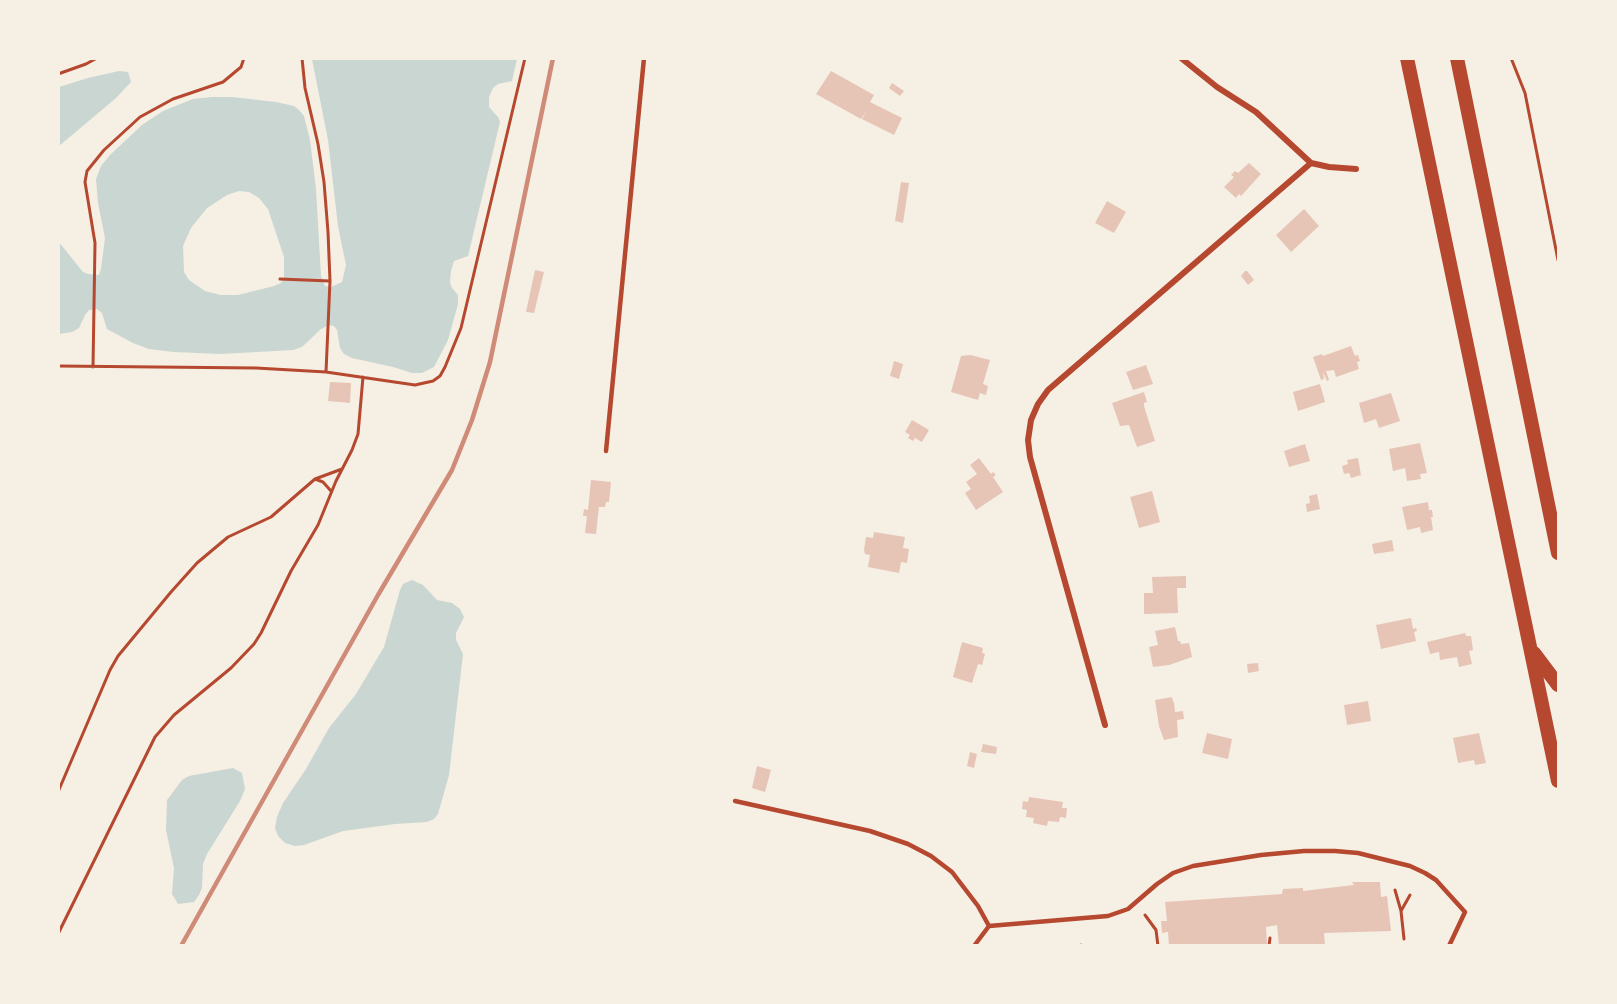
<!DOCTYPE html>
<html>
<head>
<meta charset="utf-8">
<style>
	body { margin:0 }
	#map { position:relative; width:1617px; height:1004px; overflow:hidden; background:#f6efe4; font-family:Montserrat,sans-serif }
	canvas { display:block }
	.frame { position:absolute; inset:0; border:60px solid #f6efe4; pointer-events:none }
</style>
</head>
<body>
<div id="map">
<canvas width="1617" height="1004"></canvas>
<div class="frame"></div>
</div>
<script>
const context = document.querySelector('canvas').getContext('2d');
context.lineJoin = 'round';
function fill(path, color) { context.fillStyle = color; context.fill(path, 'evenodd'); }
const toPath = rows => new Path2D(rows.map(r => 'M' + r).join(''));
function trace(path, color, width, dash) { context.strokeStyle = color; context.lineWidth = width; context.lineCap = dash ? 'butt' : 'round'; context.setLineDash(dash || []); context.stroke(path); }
const water = toPath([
	[312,59,517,59,512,81,498,84,493,88,489,97,489,107,498,117,500,122,468,256,454,261,451,271,450,282,452,288,458,295,458,304,448,340,434,367,422,373,412,373,393,367,352,358,344,354,340,348,337,330,334,326,329,325,321,329,302,347,293,350,220,354,174,352,149,349,133,343,107,329,102,313,97,309,89,310,85,315,79,328,72,332,59,334,58,241,83,272,88,274,99,275,101,269,105,238,98,203,96,179,101,166,110,155,142,125,163,111,193,99,212,97,232,97,276,102,294,106,299,110,304,116,310,140,316,189,321,276,325,286,331,287,342,282,346,265,338,226,328,140],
	[239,191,249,192,259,198,268,209,284,257,284,277,281,283,274,286,238,295,221,295,205,291,189,280,184,272,183,246,191,228,207,208,227,195],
	[119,71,128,72,131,82,116,98,59,146,59,87,88,78],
	[412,580,423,585,437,600,452,603,460,609,464,617,456,633,456,640,463,654,449,775,438,814,434,819,427,822,395,824,343,831,304,845,295,846,285,843,278,836,275,828,277,817,283,803,306,769,329,728,356,694,384,647,400,590,403,584],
	[233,768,242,773,245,789,240,801,207,854,203,864,202,888,199,895,194,902,178,904,172,894,174,868,166,830,167,800,182,780,189,776]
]);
const building = toPath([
	[831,71,874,95,870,102,902,118,894,135,862,119,867,110,861,119,816,94],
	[892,83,904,91,900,96,889,88],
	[1249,163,1261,174,1241,196,1239,194,1236,198,1224,187,1234,177,1231,175,1235,171,1238,173],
	[901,182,909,183,903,223,895,221],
	[1107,201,1126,212,1114,233,1095,223],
	[1304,209,1319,226,1291,252,1276,235],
	[535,270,544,272,534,313,526,312],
	[1245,271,1247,271,1254,280,1248,285,1241,276],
	[1351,346,1355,356,1358,355,1360,361,1357,362,1359,369,1336,377,1334,370,1326,371,1329,380,1327,381,1323,372,1324,379,1321,380,1313,357,1322,354,1323,356],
	[970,355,990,360,983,384,988,386,986,395,980,393,978,400,951,392,961,356],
	[894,361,903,364,899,379,890,376],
	[1146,365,1153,384,1133,390,1126,372],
	[330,382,351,383,350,403,328,401],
	[1320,384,1325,402,1298,411,1293,392],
	[1144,392,1147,402,1144,403,1144,406,1155,441,1137,447,1129,425,1120,426,1112,403],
	[1391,393,1400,421,1379,428,1376,419,1364,423,1359,403],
	[912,420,929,430,922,442,915,438,913,441,908,438,910,435,905,432],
	[1420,443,1427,473,1420,474,1421,479,1407,481,1405,468,1393,471,1389,449],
	[1305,444,1310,461,1289,467,1284,451],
	[979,458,991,474,993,472,996,475,993,477,1003,492,976,510,965,493,971,489,966,482,977,474,970,465],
	[1358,458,1361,475,1351,478,1349,473,1344,474,1342,466,1348,464,1347,460],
	[591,480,611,482,609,502,606,502,605,507,599,507,596,534,585,533,587,516,583,516,584,509,588,510],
	[1152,491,1160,522,1139,528,1130,497],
	[1317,494,1320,509,1307,512,1306,504,1310,503,1309,496],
	[1428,502,1429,510,1432,510,1433,517,1431,517,1433,530,1421,533,1420,527,1407,530,1402,507],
	[874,532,905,537,903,548,909,549,907,563,901,562,899,573,868,567,870,555,865,554,864,550,866,537,873,538],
	[1392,540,1394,551,1374,554,1372,544],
	[1186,576,1186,588,1177,588,1178,613,1144,614,1144,593,1153,593,1152,577],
	[1411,618,1413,629,1416,628,1417,631,1414,632,1416,641,1381,649,1376,625],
	[1175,627,1178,641,1180,641,1181,644,1189,643,1192,657,1169,665,1153,667,1149,647,1158,645,1155,631],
	[1465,633,1466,636,1471,636,1473,650,1469,651,1472,664,1459,667,1457,657,1440,660,1439,652,1430,654,1427,642],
	[962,642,983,648,982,653,985,654,982,665,978,664,972,683,953,677],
	[1258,663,1259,671,1248,673,1247,664],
	[1172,697,1173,702,1174,702,1175,712,1183,711,1184,719,1177,720,1178,737,1164,740,1159,726,1155,700],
	[1368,701,1371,721,1347,725,1344,705],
	[1207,733,1232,739,1228,759,1202,753],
	[1479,733,1486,763,1475,765,1474,760,1458,763,1453,738],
	[983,744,997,747,996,754,981,752],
	[970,752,977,754,974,768,967,766],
	[757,766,771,770,765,792,752,788],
	[1029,797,1063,802,1062,808,1067,808,1066,818,1060,817,1059,822,1048,821,1047,826,1033,823,1034,818,1026,817,1027,810,1022,809,1023,801,1028,802],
	[1352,882,1380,882,1381,897,1387,896,1391,931,1324,933,1325,946,1279,946,1277,925,1266,927,1267,944,1250,946,1169,946,1168,932,1162,933,1161,921,1167,921,1165,902,1282,894,1283,889,1303,888,1303,891,1354,885]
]);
const path = toPath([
	[302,58,305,88,318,144,324,182,328,232,330,281,326,372],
	[1511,58,1525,93,1558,260],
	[58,74,86,64,97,58],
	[280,279,330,281],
	[58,366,256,368,326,372,415,385,433,381,440,376,445,367,461,328,525,58],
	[93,367,95,243,85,182,87,171,104,150,140,117,173,99,223,82,241,67,244,58],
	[315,479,323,482,331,491],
	[58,792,110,670,118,656,171,592,197,563,228,537,271,517,315,479,342,469],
	[1395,890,1401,911,1404,939],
	[1401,911,1410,895],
	[1145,915,1156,930,1158,946],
	[58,934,155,737,174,715,231,668,254,644,261,633,291,571,318,525,336,481,352,450,358,434,363,377],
	[1081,945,1082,946],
	[1269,946,1270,938]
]);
const service = toPath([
	[606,451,644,58],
	[735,801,870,831,908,844,931,856,952,872,978,906,989,926],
	[989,926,1108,916,1128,909,1157,884,1173,873,1193,866,1261,855,1304,851,1335,851,1358,853,1410,866,1425,873,1436,880,1465,912,1449,946],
	[974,946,989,926]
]);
const minor = toPath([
	[1181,58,1217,87,1256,112,1311,163,1329,167,1356,169],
	[1105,725,1030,457,1028,440,1031,420,1038,404,1048,390,1311,163]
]);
const primary = toPath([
	[1407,58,1558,781],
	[1457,58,1558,553],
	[1534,653,1558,685]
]);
const rail = toPath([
	[181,946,378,595,452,470,472,420,490,362,553,58]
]);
fill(water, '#c9d6d2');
fill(building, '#e6c5b7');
trace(path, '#b5482f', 3);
trace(service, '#b5482f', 4.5);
trace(minor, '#b5482f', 6);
trace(primary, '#b5482f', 14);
trace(rail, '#cf8b77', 4.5);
</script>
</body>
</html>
